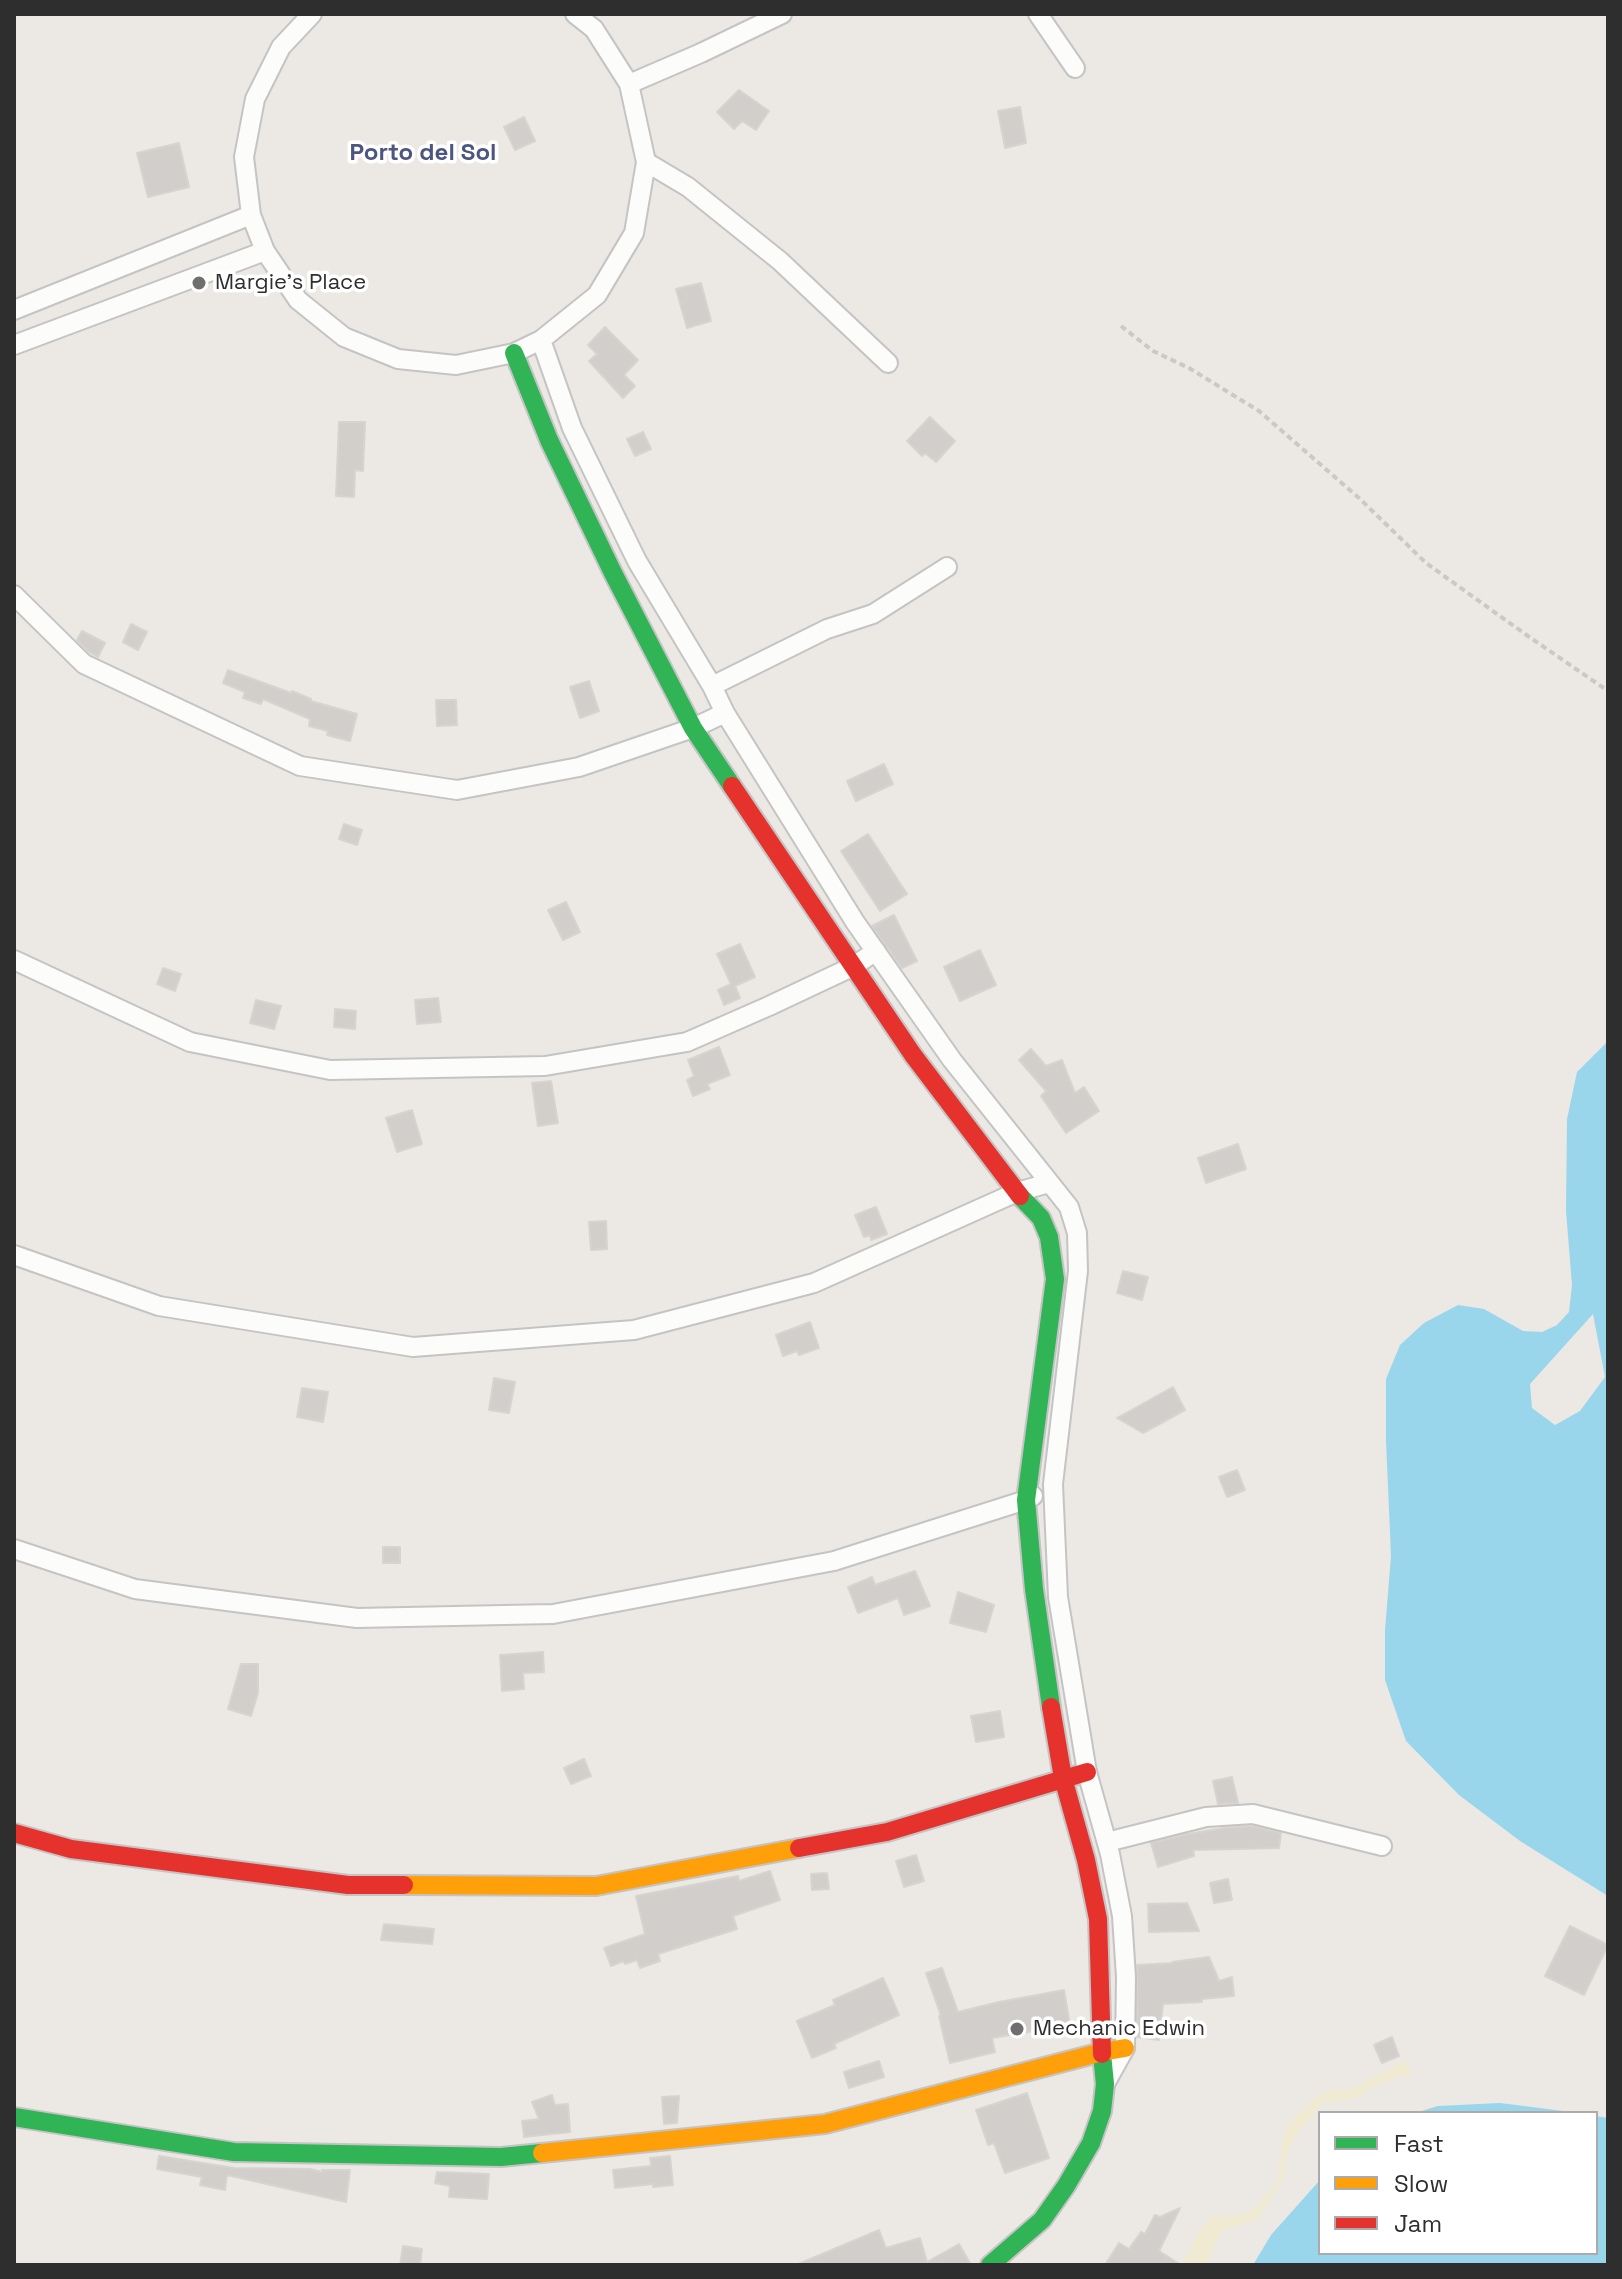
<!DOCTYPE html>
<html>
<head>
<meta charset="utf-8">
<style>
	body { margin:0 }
	#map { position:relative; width:1622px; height:2279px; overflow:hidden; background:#ece8e4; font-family:"Space Grotesk",sans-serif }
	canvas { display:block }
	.frame { position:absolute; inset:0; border:16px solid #2e2e2e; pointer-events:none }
	.legend { position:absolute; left:1318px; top:2111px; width:280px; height:144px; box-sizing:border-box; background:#fff; border:2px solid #ababab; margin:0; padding:10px 14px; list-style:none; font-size:24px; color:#2e2e2e }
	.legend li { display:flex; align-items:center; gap:16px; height:40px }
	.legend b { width:40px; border:2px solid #ababab }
</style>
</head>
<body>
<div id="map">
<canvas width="1622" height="2279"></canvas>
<div class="frame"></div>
<ul class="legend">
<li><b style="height:10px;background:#30b455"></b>Fast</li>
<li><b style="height:10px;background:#ff9f0a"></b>Slow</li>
<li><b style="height:10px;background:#e5322d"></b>Jam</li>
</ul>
</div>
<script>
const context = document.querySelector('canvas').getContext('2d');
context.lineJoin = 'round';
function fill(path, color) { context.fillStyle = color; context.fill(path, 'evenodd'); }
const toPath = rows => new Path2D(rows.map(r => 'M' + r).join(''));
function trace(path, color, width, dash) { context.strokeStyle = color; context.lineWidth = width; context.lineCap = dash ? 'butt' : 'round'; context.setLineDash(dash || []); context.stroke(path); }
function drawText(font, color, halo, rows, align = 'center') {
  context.font = font + ' "Space Grotesk",sans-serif'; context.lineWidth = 7; context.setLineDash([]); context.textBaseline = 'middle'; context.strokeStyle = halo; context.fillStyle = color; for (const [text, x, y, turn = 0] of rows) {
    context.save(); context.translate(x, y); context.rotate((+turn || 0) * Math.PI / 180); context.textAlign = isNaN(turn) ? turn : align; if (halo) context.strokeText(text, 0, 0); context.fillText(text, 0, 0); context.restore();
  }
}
const sand = toPath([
	[1405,2060,1412,2076,1398,2077,1378,2085,1357,2098,1322,2104,1294,2138,1286,2156,1284,2178,1257,2220,1221,2231,1206,2265,1181,2265,1200,2230,1214,2215,1230,2216,1252,2211,1267,2195,1277,2182,1282,2143,1287,2126,1313,2099,1329,2090,1351,2089]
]);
const water = toPath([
	[1608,1041,1608,1896,1520,1841,1459,1795,1406,1741,1385,1680,1385,1630,1391,1556,1386,1441,1386,1379,1400,1345,1424,1323,1458,1305,1484,1309,1523,1331,1542,1332,1557,1325,1569,1312,1572,1285,1566,1211,1567,1119,1577,1072],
	[1593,1314,1605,1377,1580,1411,1555,1425,1532,1408,1530,1384],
	[1500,2103,1579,2113,1415,2113,1438,2106],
	[1596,2116,1608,2118,1608,2265,1253,2265,1271,2235,1320,2180,1320,2253,1596,2253]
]);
const building = toPath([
	[739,90,769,111,756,130,742,121,734,129,717,112,739,90],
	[1020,107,1026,143,1005,148,998,111,1020,107],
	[524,117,535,141,515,150,504,127,524,117],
	[179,143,189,187,148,197,137,153,179,143],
	[701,283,711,321,687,328,676,289,701,283],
	[605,327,638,360,624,375,635,386,623,398,589,361,597,354,588,345,605,327],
	[930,417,955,441,936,462,925,453,922,456,907,441,930,417],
	[339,422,365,422,363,471,355,470,354,497,336,496,339,422],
	[643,432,651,449,635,456,627,439,643,432],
	[131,624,147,632,138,650,123,642,131,624],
	[82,631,105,643,98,657,89,652,77,640,82,631],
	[228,670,291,693,292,691,311,699,311,701,357,714,350,741,327,735,328,731,309,726,310,719,263,699,261,704,243,698,245,692,223,683,228,670],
	[589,681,599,711,580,718,570,687,589,681],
	[436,700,456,700,457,725,437,726,436,700],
	[884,764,893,784,856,801,847,781,884,764],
	[344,824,362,830,357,845,339,839,344,824],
	[868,834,907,894,880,911,841,851,868,834],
	[566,902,580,932,563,940,548,910,566,902],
	[894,915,917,961,902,968,872,926,894,915],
	[740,944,755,977,735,986,740,998,724,1005,718,990,731,984,717,954,740,944],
	[980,950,996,985,960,1001,944,967,980,950],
	[163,968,181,974,175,991,157,984,163,968],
	[438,998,441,1022,417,1024,415,1000,438,998],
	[256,1000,281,1006,274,1029,250,1023,256,1000],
	[335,1009,356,1011,355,1029,334,1027,335,1009],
	[719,1047,730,1075,707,1084,710,1089,693,1096,687,1080,694,1076,688,1060,719,1047],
	[1031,1049,1046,1066,1062,1060,1075,1093,1084,1087,1099,1111,1066,1133,1041,1096,1046,1091,1019,1060,1031,1049],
	[551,1081,558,1123,538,1126,532,1083,551,1081],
	[412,1110,422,1144,397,1152,386,1118,412,1110],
	[1238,1144,1246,1169,1206,1183,1198,1158,1238,1144],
	[876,1207,887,1234,871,1240,870,1235,864,1237,855,1215,876,1207],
	[606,1221,607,1249,591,1250,589,1222,606,1221],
	[1123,1271,1148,1277,1142,1300,1117,1293,1123,1271],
	[810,1322,819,1348,799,1355,797,1351,783,1356,776,1335,810,1322],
	[494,1378,515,1382,509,1413,489,1410,494,1378],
	[1173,1387,1185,1410,1143,1433,1117,1418,1173,1387],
	[302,1388,328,1392,323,1422,297,1417,302,1388],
	[1237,1470,1245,1490,1227,1497,1219,1477,1237,1470],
	[383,1547,400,1547,400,1563,383,1563,383,1547],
	[915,1571,930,1606,904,1615,898,1598,858,1613,848,1587,872,1577,875,1585,915,1571],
	[958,1592,994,1605,986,1632,950,1623,958,1592],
	[543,1652,544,1672,523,1673,524,1689,502,1691,500,1655,543,1652],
	[241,1664,258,1664,258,1693,251,1716,228,1709,241,1664],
	[1000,1711,1004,1737,976,1742,971,1716,1000,1711],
	[584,1759,591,1776,571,1784,564,1768,584,1759],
	[1232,1777,1238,1803,1218,1804,1213,1781,1232,1777],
	[1252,1826,1281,1833,1279,1848,1193,1850,1194,1856,1158,1867,1151,1843,1188,1834,1224,1828,1252,1826],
	[916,1855,924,1881,904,1887,896,1861,916,1855],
	[770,1871,780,1900,733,1916,737,1929,658,1954,660,1961,640,1968,637,1960,625,1964,623,1961,611,1966,604,1948,645,1934,636,1896,738,1876,739,1881,770,1871],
	[827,1873,829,1889,812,1890,811,1874,827,1873],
	[1228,1879,1232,1900,1214,1903,1210,1883,1228,1879],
	[1187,1903,1199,1931,1149,1932,1148,1904,1187,1903],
	[384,1924,434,1929,432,1944,381,1940,384,1924],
	[1570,1926,1608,1945,1584,1995,1545,1976,1570,1926],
	[1209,1957,1219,1981,1232,1977,1234,1996,1202,1999,1202,2002,1163,2004,1159,2040,1137,2037,1137,1965,1172,1963,1172,1962,1209,1957],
	[942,1968,958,2012,999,2002,1064,1990,1070,2025,992,2038,995,2052,950,2063,939,2016,941,2016,926,1973,942,1968],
	[883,1978,899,2015,834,2044,836,2048,812,2058,797,2021,835,2005,833,2000,883,1978],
	[1392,2037,1399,2056,1382,2063,1374,2045,1392,2037],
	[879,2061,884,2077,849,2088,844,2072,879,2061],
	[1027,2093,1049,2158,1005,2173,994,2143,988,2145,976,2110,1027,2093],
	[552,2095,555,2105,568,2104,570,2132,524,2137,522,2121,539,2119,532,2102,552,2095],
	[679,2096,677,2123,664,2124,662,2097,679,2096],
	[159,2156,234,2168,310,2169,322,2172,322,2170,350,2170,346,2202,227,2175,225,2190,200,2185,202,2177,157,2169,159,2156],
	[670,2156,673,2185,653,2187,653,2184,615,2188,613,2170,651,2166,650,2158,670,2156],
	[437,2172,489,2174,487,2199,449,2197,450,2186,435,2183,437,2172],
	[1180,2208,1159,2251,1181,2265,1105,2265,1119,2243,1129,2249,1141,2232,1145,2234,1155,2215,1160,2217,1180,2208],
	[879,2230,886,2248,920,2238,927,2262,959,2244,971,2265,796,2265,879,2230],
	[403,2246,422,2249,420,2265,400,2265,403,2246]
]);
const path = toPath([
	[1121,326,1153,351,1189,368,1259,411,1359,498,1426,563,1525,634,1608,691]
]);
const street = toPath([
	[312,14,281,47,255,99,244,157,251,215,265,251,298,300,344,337,398,359,456,365,514,353,541,340,597,295,634,233,646,162,629,84,594,29,575,14],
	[1038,14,1075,68],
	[629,84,701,53,782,14],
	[646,162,688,187,780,261,888,363],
	[14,310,251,215],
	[541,340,572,428,637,561,712,686,725,713,855,922,952,1060,1069,1207,1077,1233,1078,1271,1053,1484,1058,1597,1087,1772,1110,1854,1122,1916,1126,1977,1125,2048,1105,2084],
	[14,345,265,251],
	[14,595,84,664,300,766,457,790,579,767,693,728,725,713],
	[712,686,827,629,873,614,947,567],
	[14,960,190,1042,330,1070,545,1066,687,1042,769,1006,854,966,876,951],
	[14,1255,159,1306,413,1347,634,1330,814,1283,1017,1192,1049,1183],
	[14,1549,135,1589,357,1618,553,1614,834,1561,1026,1500,1033,1496],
	[1107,1842,1206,1817,1253,1814,1382,1846]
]);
const fast = toPath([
	[514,353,549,440,613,573,693,728,732,786],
	[1020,1196,1041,1218,1049,1237,1055,1279,1026,1500,1034,1589,1051,1707],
	[14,2117,234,2152,501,2157,542,2153],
	[990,2265,1042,2220,1066,2186,1091,2143,1102,2111,1105,2084,1102,2054]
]);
const slow = toPath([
	[404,1885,596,1886,799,1848],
	[542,2153,825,2124,1102,2052,1125,2048]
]);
const jam = toPath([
	[732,786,913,1055,1020,1196],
	[1051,1707,1063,1778,1086,1860,1098,1919,1102,2054],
	[14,1833,71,1849,348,1885,404,1885],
	[799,1848,887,1832,1087,1772]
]);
const markers = [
	[199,283,8,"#706f6e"],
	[1017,2029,8,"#706f6e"]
];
const poiNames = [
	["Margie's Place",215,283],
	["Mechanic Edwin",1033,2029]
];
const neighbourhoodNames = [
	["Porto del Sol",423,153]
];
fill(sand, '#f0ead3');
fill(water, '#99d6ec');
fill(building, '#d1cecb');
trace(building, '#d7d4d0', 2);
trace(street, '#c5c4c5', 22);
trace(fast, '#c5c4c5', 22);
trace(slow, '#c5c4c5', 22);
trace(jam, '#c5c4c5', 22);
trace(path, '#c9c9c8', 4, [6, 4]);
trace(street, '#fcfcfb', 18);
trace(fast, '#30b455', 18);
trace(slow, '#ff9f0a', 18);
trace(jam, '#e5322d', 18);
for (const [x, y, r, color] of markers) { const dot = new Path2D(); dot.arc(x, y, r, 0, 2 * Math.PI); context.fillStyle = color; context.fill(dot); trace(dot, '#fff', 3); }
drawText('22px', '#2e2e2e', '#fff', poiNames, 'left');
drawText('bold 24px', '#4d5680', '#fff', neighbourhoodNames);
</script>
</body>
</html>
